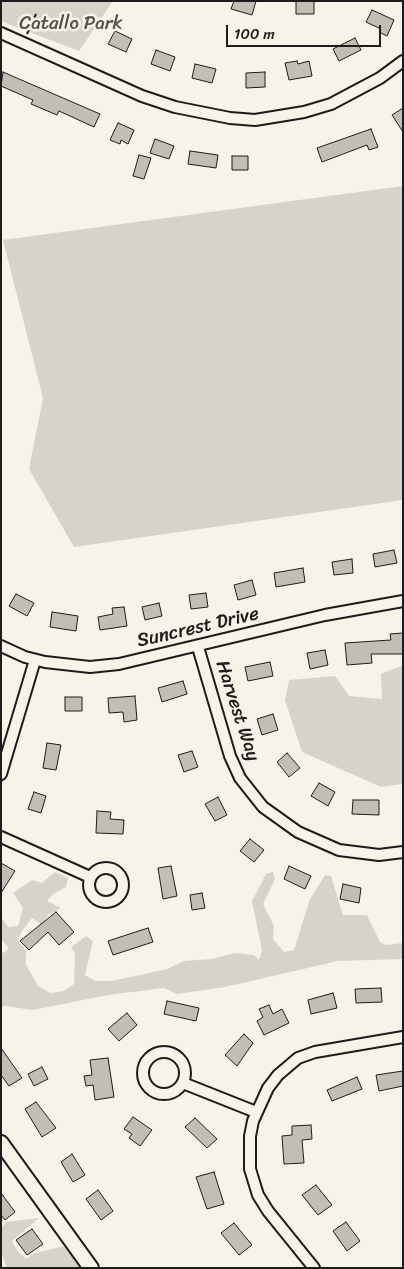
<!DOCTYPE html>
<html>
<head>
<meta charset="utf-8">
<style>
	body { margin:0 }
	#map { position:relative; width:404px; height:1269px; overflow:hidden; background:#f7f3e8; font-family:Sriracha,sans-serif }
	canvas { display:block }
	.frame { position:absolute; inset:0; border:2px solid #1c1c1c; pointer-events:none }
	.scale { position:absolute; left:226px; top:25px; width:155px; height:22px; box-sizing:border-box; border:2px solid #1c1c1c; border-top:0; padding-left:6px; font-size:15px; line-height:18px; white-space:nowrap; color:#1c1c1c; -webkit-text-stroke:4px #f7f3e8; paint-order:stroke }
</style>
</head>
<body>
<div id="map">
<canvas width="404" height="1269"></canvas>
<div class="frame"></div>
<div class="scale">100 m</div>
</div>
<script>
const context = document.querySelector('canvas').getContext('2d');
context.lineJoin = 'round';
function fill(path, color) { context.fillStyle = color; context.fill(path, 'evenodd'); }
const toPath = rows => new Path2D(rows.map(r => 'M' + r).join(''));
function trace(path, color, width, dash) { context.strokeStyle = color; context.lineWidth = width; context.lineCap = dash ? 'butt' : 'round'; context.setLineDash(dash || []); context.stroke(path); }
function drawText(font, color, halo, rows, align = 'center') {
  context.font = font + ' Sriracha,sans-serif'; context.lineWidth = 5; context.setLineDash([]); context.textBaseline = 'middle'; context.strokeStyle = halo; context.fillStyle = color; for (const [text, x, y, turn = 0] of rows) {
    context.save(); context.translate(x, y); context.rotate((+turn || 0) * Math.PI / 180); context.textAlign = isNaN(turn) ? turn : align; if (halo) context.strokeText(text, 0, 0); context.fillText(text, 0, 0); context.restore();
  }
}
const green = toPath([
	[1,1,113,1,79,51,1,21],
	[403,186,403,500,74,547,29,469,43,398,3,240],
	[403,665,403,784,381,787,302,752,285,700,289,680,335,676,349,696,382,699,381,674],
	[55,872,68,878,66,887,53,894,47,901,61,908,48,915,42,925,32,918,22,931,18,941,26,951,26,965,38,986,50,993,64,991,74,984,75,954,71,947,86,936,93,941,85,975,95,981,112,981,167,969,184,961,212,959,235,953,254,955,259,960,262,950,252,901,266,874,273,872,275,879,263,904,274,926,273,939,284,952,294,950,310,899,325,875,331,876,343,915,367,915,380,942,386,945,403,943,403,959,338,961,225,987,177,994,164,988,108,995,33,1010,6,1006,1,1007,1,954,9,949,1,939,1,917,8,927,18,926,23,908,13,893,32,880,42,883],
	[39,1218,12,1241,18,1252,26,1259,35,1253,65,1246,82,1268,7,1268,1,1253,1,1228,6,1222]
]);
const building = toPath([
	[234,1,256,1,252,15,231,9,234,1],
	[296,1,314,1,314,14,296,14,296,1],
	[372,10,394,20,387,36,379,32,381,29,366,22,372,10],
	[115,31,132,39,126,52,108,44,115,31],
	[355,38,361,50,339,61,333,49,355,38],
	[156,50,175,57,170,71,151,64,156,50],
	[297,61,298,64,309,61,312,76,289,80,285,63,297,61],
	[195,64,216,69,212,83,192,78,195,64],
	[3,72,100,114,94,127,59,111,57,115,31,104,33,100,1,86,3,72],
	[265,72,265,87,246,88,246,73,265,72],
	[403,108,403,132,392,115,403,108],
	[118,123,134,130,128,144,121,140,120,144,110,140,118,123],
	[371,129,378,147,369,150,367,145,322,162,317,148,371,129],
	[155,139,174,146,169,159,150,153,155,139],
	[190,151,218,155,216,168,188,164,190,151],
	[139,155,151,158,144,179,133,176,139,155],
	[232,156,248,156,248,170,232,170,232,156],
	[394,550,397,563,375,567,373,554,394,550],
	[352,559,353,573,334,575,332,562,352,559],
	[303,568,305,582,276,587,274,573,303,568],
	[252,580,256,595,238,600,234,585,252,580],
	[206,593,208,607,191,609,189,595,206,593],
	[16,594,34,603,27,616,9,606,16,594],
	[159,603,162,616,145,620,142,607,159,603],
	[124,607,127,626,100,630,98,617,113,614,112,608,124,607],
	[52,612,78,616,76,631,50,627,52,612],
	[403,633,403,654,371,654,372,663,347,665,345,643,391,640,390,634,403,633],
	[325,650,328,665,310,669,307,653,325,650],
	[270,662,273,676,248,681,245,667,270,662],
	[183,681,187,694,162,702,158,688,183,681],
	[135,696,137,720,124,722,123,712,109,713,108,698,135,696],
	[65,697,82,697,82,711,65,711,65,697],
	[273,714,278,730,262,735,257,719,273,714],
	[47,743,61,745,56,770,43,768,47,743],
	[192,751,198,767,184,772,178,755,192,751],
	[287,753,300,768,289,777,277,762,287,753],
	[319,783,335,792,328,806,311,796,319,783],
	[34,792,46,796,41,813,28,809,34,792],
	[218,797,227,815,215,821,205,804,218,797],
	[353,800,379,800,379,815,352,814,353,800],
	[97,811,111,812,110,819,124,820,123,834,96,833,97,811],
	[250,839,264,850,254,862,240,851,250,839],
	[1,863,15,871,1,893,1,863],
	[171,866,177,896,163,899,158,868,171,866],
	[289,866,311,876,305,889,284,879,289,866],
	[343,884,361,888,359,903,340,899,343,884],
	[202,893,205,908,192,910,190,895,202,893],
	[56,912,74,932,59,945,48,932,29,950,20,941,56,912],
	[148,928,153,942,113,955,108,941,148,928],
	[381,988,382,1002,356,1003,355,989,381,988],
	[333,993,337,1008,311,1014,308,1000,333,993],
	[167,1001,199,1008,196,1021,164,1014,167,1001],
	[269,1005,273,1014,282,1009,289,1023,264,1035,257,1021,263,1017,259,1009,269,1005],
	[127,1013,137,1025,119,1041,108,1029,127,1013],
	[244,1034,253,1043,237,1066,225,1055,244,1034],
	[1,1048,22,1078,9,1086,1,1075,1,1048],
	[108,1058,114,1097,95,1100,93,1085,86,1086,84,1076,92,1075,90,1060,108,1058],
	[42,1067,48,1079,34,1086,28,1074,42,1067],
	[403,1071,403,1086,379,1091,376,1075,403,1071],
	[357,1077,362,1089,332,1101,327,1090,357,1077],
	[36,1102,56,1128,42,1137,25,1109,36,1102],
	[133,1117,152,1130,140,1146,129,1138,132,1134,124,1129,133,1117],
	[195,1118,217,1139,207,1148,185,1127,195,1118],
	[311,1125,312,1139,302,1140,304,1163,284,1164,282,1136,292,1135,292,1126,311,1125],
	[72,1154,85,1175,73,1182,61,1162,72,1154],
	[214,1172,224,1204,207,1209,196,1177,214,1172],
	[316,1185,332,1205,318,1215,302,1195,316,1185],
	[98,1190,113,1211,101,1220,86,1199,98,1190],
	[1,1193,15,1212,5,1220,1,1215,1,1193],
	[346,1222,360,1241,347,1251,333,1231,346,1222],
	[234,1223,252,1245,239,1255,221,1233,234,1223],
	[32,1229,43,1244,27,1255,16,1240,32,1229]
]);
const path = toPath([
	[27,34,36,14]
]);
const street = toPath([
	[1,33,142,96,175,107,230,118,255,120,304,112,331,104,380,78,403,61],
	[1,646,25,657,45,662,90,667,119,664,325,615,403,601],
	[198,647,230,756,240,778,263,807,298,832,339,850,379,855,403,852],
	[1,774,35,660],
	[1,837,90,877],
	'89 885a17 17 0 1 1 34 0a17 17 0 1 1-34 0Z',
	'143 1073a21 21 0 1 1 42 0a21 21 0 1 1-42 0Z',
	[183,1083,256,1112],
	[314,1268,268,1211,258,1195,250,1169,250,1136,253,1121,268,1088,278,1075,298,1058,315,1052,403,1037]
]);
const secondary = toPath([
	[1,1143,91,1268]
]);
const parkNames = [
	["Catallo Park",71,24]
];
const streetNames = [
	["Suncrest Drive",198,628,-13],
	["Harvest Way",237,711,72]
];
fill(green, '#d7d3cb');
fill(building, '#c0beb5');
trace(building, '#1c1c1c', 1);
trace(street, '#1c1c1c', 14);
trace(secondary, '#1c1c1c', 18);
trace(path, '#1c1c1c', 2, [5, 4]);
trace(street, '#f7f3e8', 10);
trace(secondary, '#f7f3e8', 14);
drawText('19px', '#545351', '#f7f3e8', parkNames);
drawText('19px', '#1c1c1c', '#f7f3e8', streetNames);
</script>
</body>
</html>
